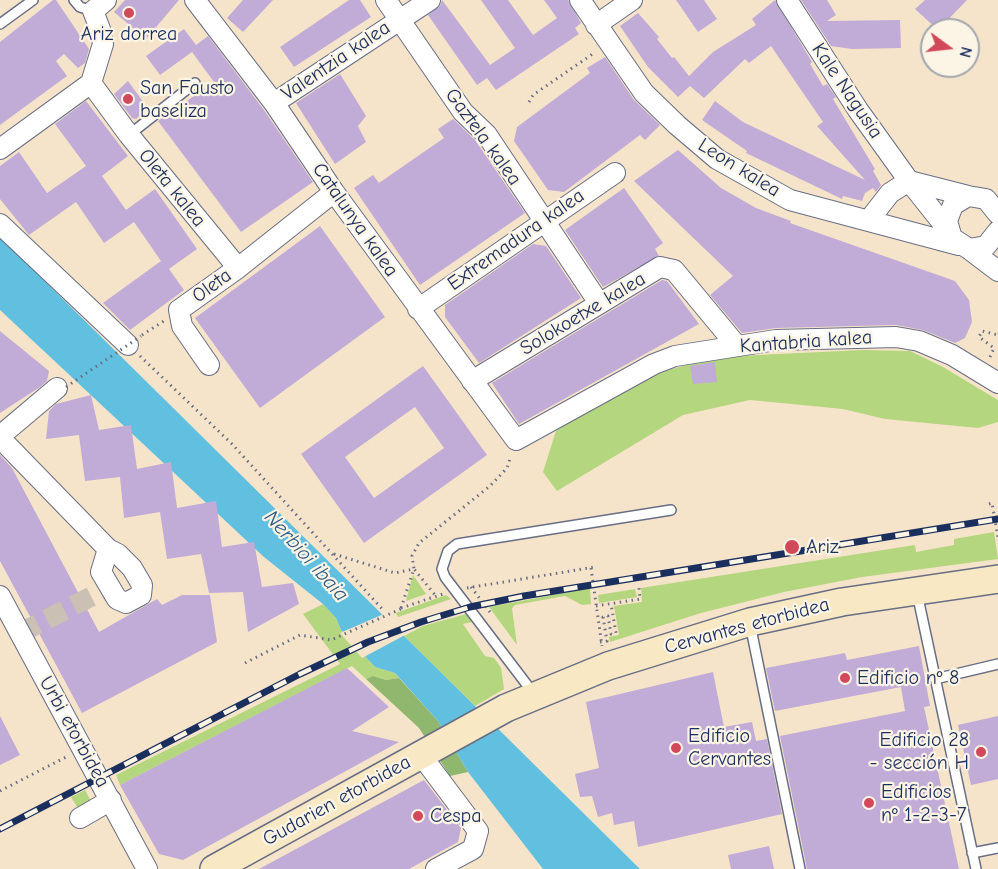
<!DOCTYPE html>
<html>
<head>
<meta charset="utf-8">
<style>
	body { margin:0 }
	#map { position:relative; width:998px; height:869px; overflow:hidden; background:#f6e4ca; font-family:"Comic Neue",sans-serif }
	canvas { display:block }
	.north { position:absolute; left:920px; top:18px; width:60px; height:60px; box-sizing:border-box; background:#fcf5e5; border:2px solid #a2a6af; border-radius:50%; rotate:105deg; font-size:16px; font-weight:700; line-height:24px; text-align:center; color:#1b2f5e }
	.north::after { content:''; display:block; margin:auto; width:21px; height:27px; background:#d1495b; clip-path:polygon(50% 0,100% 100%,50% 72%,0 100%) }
</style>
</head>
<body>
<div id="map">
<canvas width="998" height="869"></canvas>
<div class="north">N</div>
</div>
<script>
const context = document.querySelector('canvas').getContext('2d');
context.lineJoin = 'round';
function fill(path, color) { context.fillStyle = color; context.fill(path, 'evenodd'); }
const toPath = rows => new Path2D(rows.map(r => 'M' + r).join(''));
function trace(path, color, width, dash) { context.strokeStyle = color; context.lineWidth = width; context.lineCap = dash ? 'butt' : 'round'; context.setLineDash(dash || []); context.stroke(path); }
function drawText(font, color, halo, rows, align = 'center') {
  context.font = font + ' "Comic Neue",sans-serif'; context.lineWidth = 4.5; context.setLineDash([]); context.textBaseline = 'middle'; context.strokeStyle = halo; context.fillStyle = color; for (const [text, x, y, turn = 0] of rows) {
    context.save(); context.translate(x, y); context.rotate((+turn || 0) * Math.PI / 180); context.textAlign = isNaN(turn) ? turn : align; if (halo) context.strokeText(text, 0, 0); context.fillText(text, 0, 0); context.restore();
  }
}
const green = toPath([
	[863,350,910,351,943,367,998,400,998,422,978,428,885,419,843,409,750,400,683,415,557,491,543,472,556,431,602,400,661,372,716,357],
	[994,532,998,559,862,577,784,592,701,613,610,642,609,637,619,635,614,606,642,602,641,588,915,545,916,552,954,545,954,539],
	[413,575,426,594,406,601],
	[590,588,591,604,582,605,565,596,515,605,512,608,517,645,489,607],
	[635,589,637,597,599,603,598,595],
	[446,595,451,599,398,617,396,613],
	[323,604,336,618,341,630,375,667,395,673,399,678,386,680,373,676,366,679,352,666,120,785,116,775,340,664,303,614],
	[466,614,472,622,463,624,485,656,494,658,501,668,504,689,475,706,404,636,423,626],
	[85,790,93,805,80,812,71,797]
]);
const forest = toPath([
	[373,676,386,680,399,678,438,721,468,772,450,776,419,728,366,679]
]);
const water = toPath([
	[0,237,640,869,543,869,468,772,438,721,395,673,375,667,341,630,336,618,323,604,264,557,0,310]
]);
const pier = toPath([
	[386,613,407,634,362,658,340,633]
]);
const building = toPath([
	[53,0,56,0,89,49,85,63,78,68,64,54,56,61,67,76,0,125,0,42],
	[125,0,179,0,146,39,114,12],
	[243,0,273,0,243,32,227,18],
	[349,0,360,0,371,17,294,67,280,47],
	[442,0,490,65,515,48,481,0,508,0,533,35,557,18,544,0,568,0,581,23,575,28,579,34,496,90,487,78,477,85,428,15,440,6],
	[676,0,704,0,717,19,698,32],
	[775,0,812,62,810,64,823,86,827,84,836,97,833,99,875,169,873,171,881,185,876,192,873,188,865,193,862,201,843,196,842,199,746,153,747,151,702,120,715,101,743,122,865,180,817,126,823,122,771,46,749,63,745,59,704,98,690,86,678,97,648,67,620,26,638,13,659,37,657,39,672,58,674,57,689,76,713,52,756,25,752,19],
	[801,0,827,0,836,15,827,21,900,20,901,48,852,49,831,46],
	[925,0,967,0,938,30,915,9],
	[184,29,196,45,208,36,264,110,313,182,241,232,158,121,214,82,192,52,160,75,146,56],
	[605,57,634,100,660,125,645,140,640,135,564,192,548,190,514,141,517,127,590,73,587,68],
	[340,74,366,116,358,126,366,142,335,164,296,103],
	[128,81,144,103,146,110,136,119,132,118,114,94],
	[86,101,128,156,102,176,126,210,155,189,197,249,169,269,184,290,130,330,103,303,161,261,134,222,104,243,76,202,29,235,0,199,0,166,19,152,47,193,86,166,55,124],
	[453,119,475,140,525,213,420,285,354,188,373,175,379,183,444,138,438,129],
	[678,150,721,188,756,208,791,221,790,223,955,281,969,300,972,322,965,338,955,343,923,330,896,325,776,328,742,333,710,295,733,276,634,181],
	[624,188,663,243,655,249,659,256,603,287,565,230],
	[320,226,385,317,260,408,195,318],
	[533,244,546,246,581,298,479,363,445,317,445,305],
	[662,280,667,281,699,324,519,424,492,383],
	[0,331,49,371,47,381,40,387,0,413],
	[715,362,717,382,693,384,690,366],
	[423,366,487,455,364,543,301,454],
	[415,407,444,448,374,498,345,457],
	[91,395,99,430,131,425,137,469,171,462,177,508,216,501,222,547,254,542,262,587,293,583,299,604,248,632,243,592,209,593,201,554,167,559,160,512,124,518,120,477,85,481,79,435,46,439,49,411,56,404],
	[0,455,12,468,99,632,157,599,162,605,182,595,210,595,217,642,82,713,0,561],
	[919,646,930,706,924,707,959,869,807,869,780,736,905,711,901,687,775,711,766,668,845,653,847,660],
	[347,668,389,707,352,731,399,742,183,860,159,854,120,785],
	[713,672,724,727,752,722,756,741,767,739,782,814,638,847,634,821,614,825,612,813,598,817,592,796,580,797,575,774,599,768,586,702],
	[0,716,20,755,0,765],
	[998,716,998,779,971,785,958,725],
	[424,780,461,828,458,842,409,869,259,869],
	[769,846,774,869,731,869,728,855]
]);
const streetTunnel = toPath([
	[20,633,108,588]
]);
const path = toPath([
	[529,102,533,95,594,53],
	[142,335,164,321],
	[140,356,232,444,384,611],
	[990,357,994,348,979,337,982,331,998,335],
	[989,504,992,503,998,537],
	[334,554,395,573,414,569,412,556,419,543,490,486,507,468,511,456],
	[591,568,602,646],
	[471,587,490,612],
	[467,588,595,567],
	[596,606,640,599,639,588],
	[401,608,443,594],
	[401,608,414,569,435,595],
	[600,642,607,641,603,617,608,616,611,634,616,633,611,604],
	[245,663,300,635,331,640,403,608],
	[0,791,68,756]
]);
const lane = toPath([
	[74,0,80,7,93,11],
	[0,24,33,0],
	[129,135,195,83],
	[917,593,976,869],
	[750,624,800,869],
	[935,679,998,664],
	[534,694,445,577,442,569,448,551,457,544,671,510],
	[972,853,998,848]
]);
const street = toPath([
	[106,0,93,11,100,29,103,44,91,83,129,135,238,268,334,192],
	[195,0,274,103,334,192,516,440,654,364,675,356,776,340,896,337,919,341,952,355,998,383],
	[386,0,463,112,487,135,599,303],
	[580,0,644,93,677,125,717,159,790,200,959,245],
	[787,0,858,110,909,181,890,193,869,220],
	[596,25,632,0],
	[274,103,430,0],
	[0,149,91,83],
	[998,214,986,199,968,196,953,205,947,221,952,238,969,249,986,246,998,231],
	[0,224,128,345],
	[948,230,909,181,968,196],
	[969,249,998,271],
	[418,309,615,173],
	[209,365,182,326,179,310,238,268],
	[472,381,660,267,674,270,737,346],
	[0,436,57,388],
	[0,438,108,549],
	[108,549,118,554,132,568,142,585,141,595,126,603,117,599,101,572,108,549],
	[0,596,147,869],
	[421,755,478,831,473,849,436,869],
	[80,818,111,800]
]);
const secondary = toPath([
	[214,869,506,708,608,666,750,622,842,602,998,579]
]);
const rail = toPath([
	[0,829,300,674,368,642,421,622,470,607,524,596,998,519]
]);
const pathBridge = toPath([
	[66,387,141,336]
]);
const markers = [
	[129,13,6,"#d1495b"],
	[128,99,6,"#d1495b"],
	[792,547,8,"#d1495b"],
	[845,678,6,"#d1495b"],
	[676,748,6,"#d1495b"],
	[981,752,6,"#d1495b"],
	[869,803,6,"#d1495b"],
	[418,816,6,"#d1495b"]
];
const poiNames = [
	["Ariz dorrea",129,34,"center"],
	["San Fausto",140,88],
	["baseliza",140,111],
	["Ariz",806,547],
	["Edificio nº 8",857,678],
	["Edificio",688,736],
	["Cervantes",688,759],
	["Edificio 28",969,740,"right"],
	["- sección H",969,763,"right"],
	["Edificios",881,792],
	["nº 1-2-3-7",881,815],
	["Cespa",430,816]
];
const streetNames = [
	["Valentzia kalea",336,61,-34],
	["Kale Nagusia",847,91,56],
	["Gaztela kalea",483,137,54],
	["Leon kalea",739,168,32],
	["Oleta kalea",172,188,51],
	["Catalunya kalea",355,220,55],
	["Extremadura kalea",516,240,-35],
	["Oleta",212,286,-36],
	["Solokoetxe kalea",583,314,-31],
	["Kantabria kalea",806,342,-4],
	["Cervantes etorbidea",747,626,-15],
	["Urbi etorbidea",74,732,61],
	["Gudarien etorbidea",337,801,-29]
];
const waterNames = [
	["Nerbioi ibaia",306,556,48]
];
fill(green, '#b4d67e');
fill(forest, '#8fb76d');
fill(water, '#61c0df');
fill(pier, '#f6e4ca');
fill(building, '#c1abd7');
trace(streetTunnel, '#cac0b4', 20, [20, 10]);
trace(lane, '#686e84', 12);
trace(street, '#686e84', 22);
trace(secondary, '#686e84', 30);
trace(path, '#686e84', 3, [1.5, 4.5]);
trace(lane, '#fff', 9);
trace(street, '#fff', 20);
trace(secondary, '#f8e8c3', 27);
trace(rail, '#1b2f5e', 7);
trace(rail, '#fcf5e5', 4.5, [14]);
trace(pathBridge, '#686e84', 3, [1.5, 4.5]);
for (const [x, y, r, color] of markers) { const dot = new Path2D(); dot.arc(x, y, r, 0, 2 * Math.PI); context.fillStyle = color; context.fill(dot); trace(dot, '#fcf5e5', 2); }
drawText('20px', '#1b2f5e', '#fcf5e5', poiNames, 'left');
drawText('20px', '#1b2f5e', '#fcf5e5', streetNames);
drawText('italic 21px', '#305a85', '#fcf5e5', waterNames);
</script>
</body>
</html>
